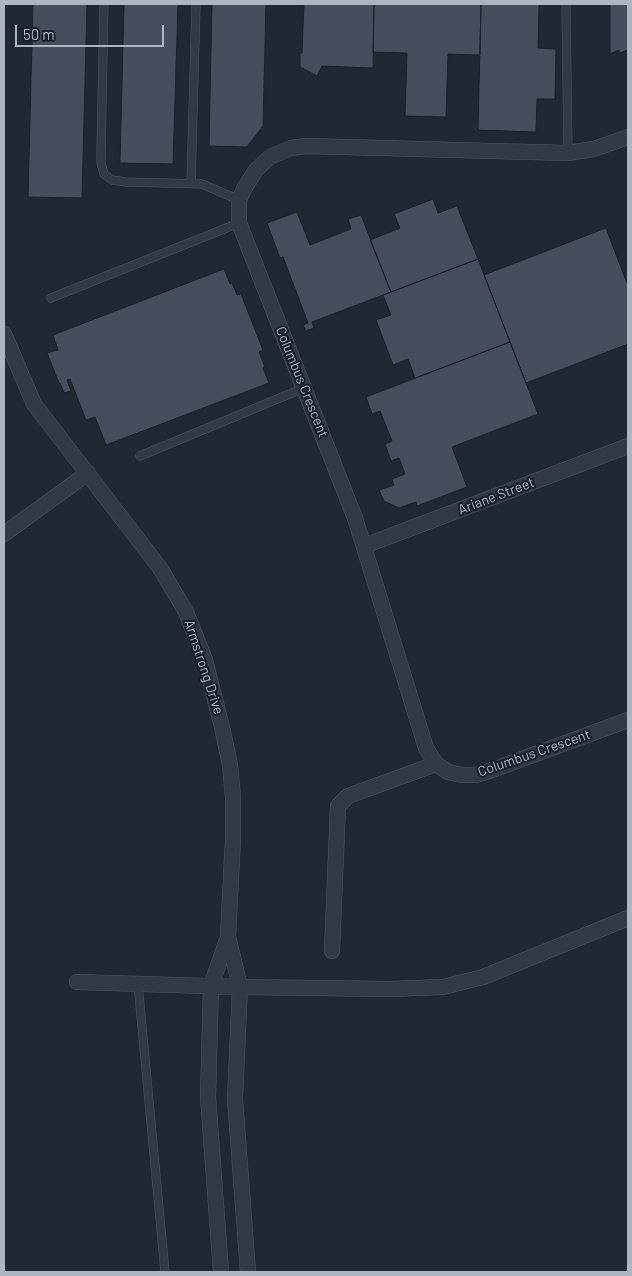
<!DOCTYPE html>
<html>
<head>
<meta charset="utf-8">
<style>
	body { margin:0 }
	#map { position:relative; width:632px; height:1276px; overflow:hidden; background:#202834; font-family:Barlow,sans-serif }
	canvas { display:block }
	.frame { position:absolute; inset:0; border:5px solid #adb4c2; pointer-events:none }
	.scale { position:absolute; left:15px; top:25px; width:149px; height:22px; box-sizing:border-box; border:2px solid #adb4c2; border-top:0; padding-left:6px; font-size:15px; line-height:18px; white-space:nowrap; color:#adb4c2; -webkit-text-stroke:4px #191f29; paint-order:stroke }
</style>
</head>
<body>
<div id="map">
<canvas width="632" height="1276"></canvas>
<div class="frame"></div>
<div class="scale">50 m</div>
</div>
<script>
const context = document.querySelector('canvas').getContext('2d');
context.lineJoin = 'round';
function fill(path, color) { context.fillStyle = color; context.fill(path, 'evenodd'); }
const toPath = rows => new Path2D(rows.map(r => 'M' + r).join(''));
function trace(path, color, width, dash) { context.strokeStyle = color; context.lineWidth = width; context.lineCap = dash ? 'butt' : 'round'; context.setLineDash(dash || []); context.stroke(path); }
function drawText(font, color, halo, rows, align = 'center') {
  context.font = font + ' Barlow,sans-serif'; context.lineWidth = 4; context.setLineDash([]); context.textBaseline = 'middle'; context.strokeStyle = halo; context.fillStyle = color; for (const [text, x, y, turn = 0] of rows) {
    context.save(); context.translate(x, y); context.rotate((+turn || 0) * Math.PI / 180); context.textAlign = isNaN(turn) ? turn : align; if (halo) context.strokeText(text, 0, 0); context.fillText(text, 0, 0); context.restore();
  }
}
const building = toPath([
	[33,4,87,4,82,198,28,197,33,4],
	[124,4,178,4,173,164,120,163,124,4],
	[212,4,266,4,263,126,247,147,209,146,212,4],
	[304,4,374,4,373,68,322,66,317,76,302,68,300,66,300,53,302,53,304,4],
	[374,4,481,4,480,55,448,54,446,117,405,116,407,53,373,52,374,4],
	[481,4,539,4,538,48,556,49,555,99,537,99,536,132,478,130,481,4],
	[610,4,628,4,628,50,620,53,619,50,610,54,610,4],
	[433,199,438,213,457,206,478,259,391,292,370,240,400,228,394,214,433,199],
	[297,212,310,245,351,229,348,219,361,215,391,292,312,322,314,328,306,331,303,325,308,323,283,257,280,258,267,223,297,212],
	[606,228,628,286,628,344,526,383,484,275,606,228],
	[478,259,510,342,415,378,408,359,393,365,376,320,391,315,383,295,478,259],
	[224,269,230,284,232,283,237,295,241,294,263,350,259,352,265,367,263,368,269,383,106,445,95,417,86,420,70,379,67,380,71,391,64,393,60,383,59,383,47,353,58,350,53,335,224,269],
	[510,342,538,414,452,447,467,487,417,506,416,502,399,508,384,501,379,490,394,485,392,479,405,474,399,458,391,461,385,444,392,441,380,411,372,414,366,397,510,342]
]);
const lane = toPath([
	[104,4,101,153,101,163,104,174,112,180,126,182,202,184,239,200],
	[566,4,568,153],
	[191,182,196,4],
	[51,298,239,223],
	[140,456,304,388],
	[138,984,165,1272]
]);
const street = toPath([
	[628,137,594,149,568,153,306,146,291,148,270,157,256,170,244,189,239,200,239,223,355,518,426,748,436,764,448,772,462,775,476,775,492,770,628,720],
	[4,334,34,404,160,568,186,612,205,660,222,727,230,765,233,797,233,839,228,936,240,987,235,1099,248,1272],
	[4,534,88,473],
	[364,546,628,446],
	[332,951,338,806,348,796,436,764],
	[77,982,240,987,390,989,443,987,483,977,628,918],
	[221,1272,208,1097,211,986,228,937]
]);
const streetNames = [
	["Columbus Crescent",302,382,68],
	["Ariane Street",496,496,-21],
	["Armstrong Drive",204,667,72],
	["Columbus Crescent",534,753,-19]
];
fill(building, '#464e5e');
trace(building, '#1b212b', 1);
trace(lane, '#515763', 9);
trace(street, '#515763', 16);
trace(lane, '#333a45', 8);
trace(street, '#333a45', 15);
drawText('14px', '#adb4c2', '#191f29', streetNames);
</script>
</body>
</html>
